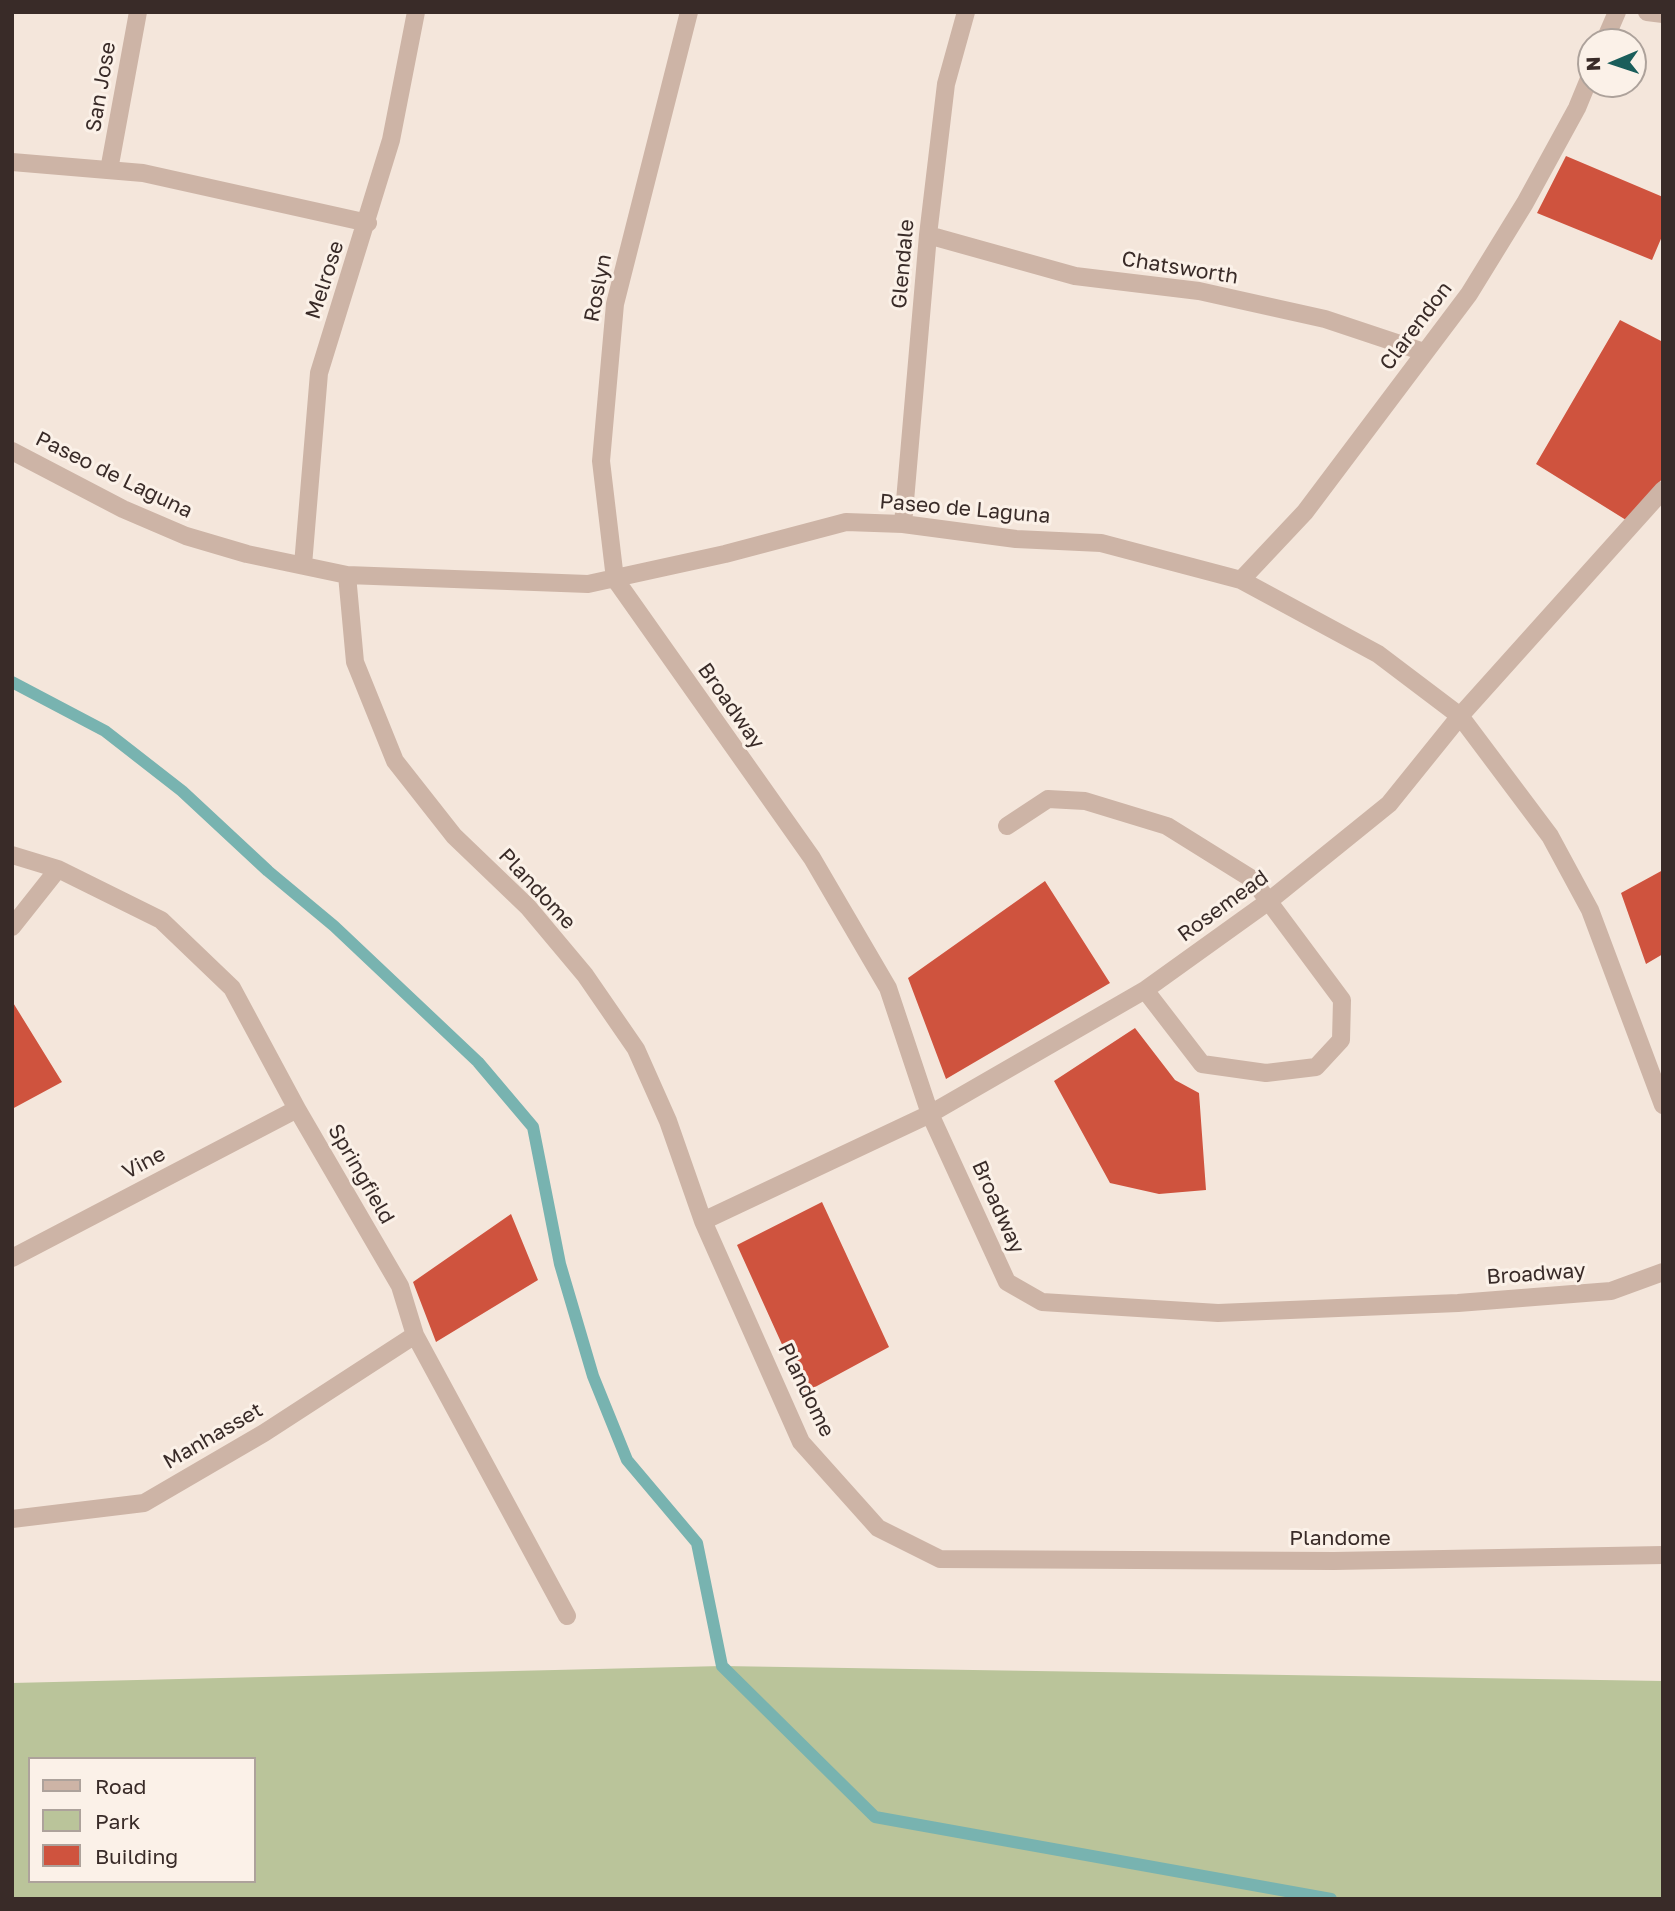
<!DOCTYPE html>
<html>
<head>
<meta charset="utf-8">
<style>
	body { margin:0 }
	#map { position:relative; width:1675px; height:1911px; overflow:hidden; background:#f4e6db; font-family:"Golos Text",sans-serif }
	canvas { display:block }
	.frame { position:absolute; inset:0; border:14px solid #392b28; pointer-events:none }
	.legend { position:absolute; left:28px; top:1757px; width:228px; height:126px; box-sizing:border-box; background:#fbf1e8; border:2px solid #ada29b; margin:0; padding:9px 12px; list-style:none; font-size:21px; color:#392b28 }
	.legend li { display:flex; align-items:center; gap:14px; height:35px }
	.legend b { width:35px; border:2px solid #ada29b }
	.north { position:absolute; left:1577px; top:28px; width:70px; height:70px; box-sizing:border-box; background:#fbf1e8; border:2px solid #ada29b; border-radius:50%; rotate:268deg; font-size:19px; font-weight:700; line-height:28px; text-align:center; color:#392b28 }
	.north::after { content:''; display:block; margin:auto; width:24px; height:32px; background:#1a5e5b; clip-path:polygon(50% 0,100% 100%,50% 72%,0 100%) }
</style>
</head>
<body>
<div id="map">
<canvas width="1675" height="1911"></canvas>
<div class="frame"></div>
<ul class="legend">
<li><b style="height:9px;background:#cdb4a6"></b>Road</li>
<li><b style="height:19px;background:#bac49a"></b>Park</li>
<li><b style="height:19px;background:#cf533e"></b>Building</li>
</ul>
<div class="north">N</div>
</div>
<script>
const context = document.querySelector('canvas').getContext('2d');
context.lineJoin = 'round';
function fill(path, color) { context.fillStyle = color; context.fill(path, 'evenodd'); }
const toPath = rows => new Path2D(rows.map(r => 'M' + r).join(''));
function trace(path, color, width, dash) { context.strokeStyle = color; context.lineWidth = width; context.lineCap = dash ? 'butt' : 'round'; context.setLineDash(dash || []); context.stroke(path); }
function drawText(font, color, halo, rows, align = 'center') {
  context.font = font + ' "Golos Text",sans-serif'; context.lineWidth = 6; context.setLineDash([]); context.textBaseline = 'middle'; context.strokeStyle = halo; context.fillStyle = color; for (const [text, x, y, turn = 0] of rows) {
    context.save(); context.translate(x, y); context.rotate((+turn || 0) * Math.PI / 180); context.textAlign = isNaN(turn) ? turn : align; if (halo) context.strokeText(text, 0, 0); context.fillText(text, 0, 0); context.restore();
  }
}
const green = toPath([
	[722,1666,1663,1681,1663,1899,12,1899,12,1683],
	[30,1759,254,1759,254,1881,30,1881]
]);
const stream = toPath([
	[12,682,105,731,182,791,268,871,334,926,478,1062,533,1127,560,1264,593,1376,627,1460,697,1543,722,1666,875,1817,1331,1899]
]);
const building = toPath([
	[1566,156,1663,197,1663,234,1652,260,1537,213],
	[1620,320,1663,342,1663,478,1626,520,1536,464],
	[1663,870,1663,954,1646,964,1621,893],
	[1045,881,1110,983,946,1079,908,978],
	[12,1001,62,1082,12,1109],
	[1135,1028,1175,1080,1199,1093,1206,1190,1159,1194,1110,1183,1054,1081],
	[822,1202,889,1347,804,1393,737,1245],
	[511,1214,538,1280,436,1342,413,1282]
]);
const minor = toPath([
	[689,12,615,304,601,461,615,579,812,858,888,988,930,1114,1007,1282,1042,1302,1218,1313,1458,1303,1611,1291,1663,1272],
	[1647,12,1663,14],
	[1604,42,1617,12],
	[12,162,143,173,368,223],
	[109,170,138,12],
	[928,235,1075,276,1199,291,1325,319,1424,352],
	[12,451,123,509,186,536,247,554,347,575,588,584,725,554,846,522,903,524,1016,539,1101,543,1241,580,1378,654,1460,716,1550,836,1590,910,1663,1105],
	[903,524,928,235,946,84,966,12],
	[303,565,319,373,391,140,416,12],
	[347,575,355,662,395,761,454,836,528,907,585,975,636,1049,668,1121,703,1221,801,1442,878,1528,940,1559,1334,1561,1663,1555],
	[1241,580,1305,512,1469,294,1525,203,1577,108,1591,74],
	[1007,826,1048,799,1085,801,1167,826,1252,879,1342,1000,1341,1040,1316,1067,1266,1073,1202,1064,1145,990],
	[12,855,58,869,161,920,232,988,297,1109,400,1286,415,1335,567,1616],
	[12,927,58,869],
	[703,1221,930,1114,1145,990,1269,901,1389,804,1460,716,1663,490],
	[12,1258,297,1109],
	[12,1519,144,1503,264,1433,415,1335]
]);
const streetNames = [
	["San Jose",101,87,-80],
	["Glendale",903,264,-85],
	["Chatsworth",1180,268,9],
	["Melrose",325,280,-72],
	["Roslyn",598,288,-79],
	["Clarendon",1416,326,-53],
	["Paseo de Laguna",114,475,26],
	["Paseo de Laguna",965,509,5],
	["Broadway",731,706,55],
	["Plandome",537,889,47],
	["Rosemead",1223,906,-36],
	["Vine",144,1163,-28],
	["Springfield",361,1174,60],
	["Broadway",998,1207,66],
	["Broadway",1536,1274,-4],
	["Plandome",806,1390,64],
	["Manhasset",213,1436,-30],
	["Plandome",1340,1538]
];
fill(green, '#bac49a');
trace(stream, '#78b3b0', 12);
fill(building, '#cf533e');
trace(minor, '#cdb4a6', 18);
drawText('21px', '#392b28', '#fbf1e8', streetNames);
</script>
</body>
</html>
